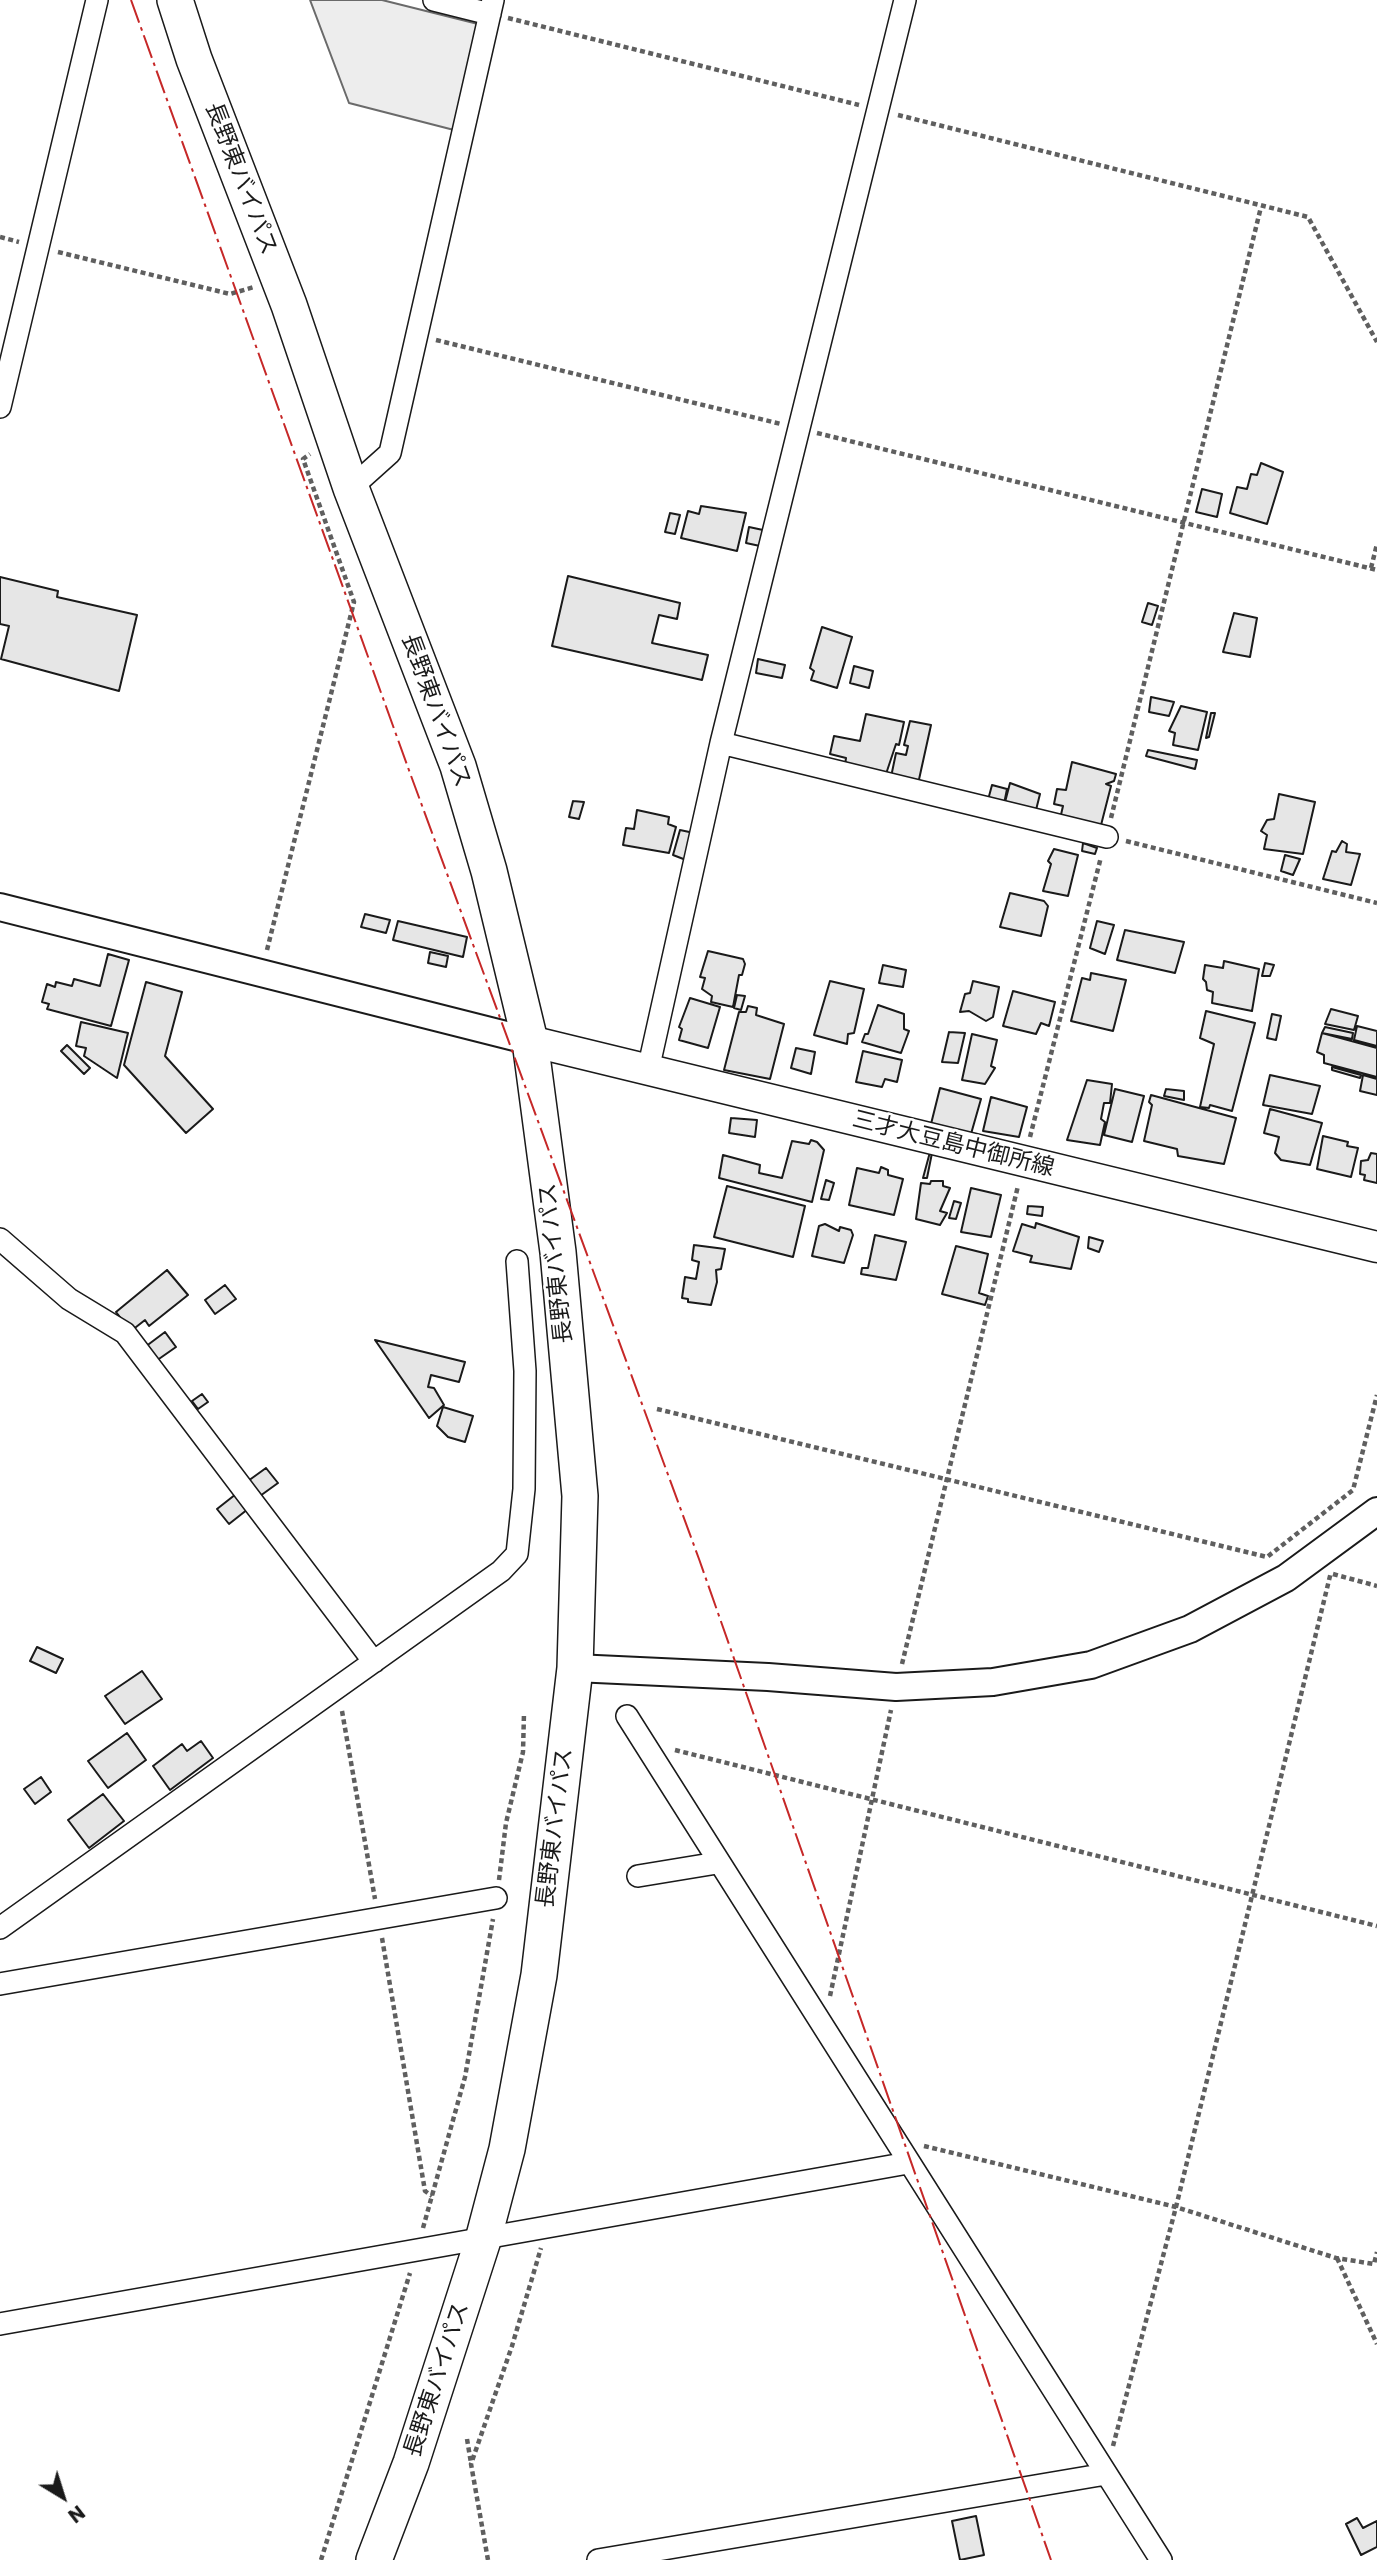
<!DOCTYPE html>
<html>
<head>
<meta charset="utf-8">
<style>
	body { margin:0 }
	#map { position:relative; width:1377px; height:2560px; overflow:hidden; background:#fff; font-family:Poppins,sans-serif }
	canvas { display:block }
	.north { position:absolute; left:28px; top:2462px; width:70px; height:70px; -webkit-text-stroke:5px #fff; paint-order:stroke; rotate:142deg; font-size:19px; font-weight:700; line-height:28px; text-align:center; color:#1a1a1a }
	.north::after { content:''; display:block; margin:auto; width:24px; height:32px; background:#1a1a1a; clip-path:polygon(50% 0,100% 100%,50% 72%,0 100%) }
</style>
</head>
<body>
<div id="map">
<canvas width="1377" height="2560"></canvas>
<div class="north">N</div>
</div>
<script>
const context = document.querySelector('canvas').getContext('2d');
context.lineJoin = 'round';
function fill(path, color) { context.fillStyle = color; context.fill(path, 'evenodd'); }
const toPath = rows => new Path2D(rows.map(r => 'M' + r).join(''));
function trace(path, color, width, dash) { context.strokeStyle = color; context.lineWidth = width; context.lineCap = dash ? 'butt' : 'round'; context.setLineDash(dash || []); context.stroke(path); }
function drawText(font, color, halo, rows, align = 'center') {
  context.font = font + ' Poppins,"Noto Sans JP",sans-serif'; context.lineWidth = 5; context.setLineDash([]); context.textBaseline = 'middle'; context.strokeStyle = halo; context.fillStyle = color; for (const [text, x, y, turn = 0] of rows) {
    context.save(); context.translate(x, y); context.rotate((+turn || 0) * Math.PI / 180); context.textAlign = isNaN(turn) ? turn : align; if (halo) context.strokeText(text, 0, 0); context.fillText(text, 0, 0); context.restore();
  }
}
const parking = toPath([
	[310,0,382,0,482,25,454,130,349,103,310,0]
]);
const building = toPath([
	[1261,463,1283,472,1267,524,1230,513,1237,487,1247,489,1251,474,1257,475,1261,463],
	[1202,489,1222,494,1217,517,1196,512,1202,489],
	[701,506,746,513,737,551,681,538,688,511,699,514,701,506],
	[670,513,680,515,675,534,665,532,670,513],
	[749,527,763,530,760,546,746,543,749,527],
	[568,576,680,603,677,619,659,615,652,643,708,655,702,680,552,646,568,576],
	[0,577,58,591,57,597,137,615,119,691,1,659,9,626,0,624,0,577],
	[1148,603,1158,606,1152,625,1142,622,1148,603],
	[1234,613,1257,618,1250,657,1223,652,1234,613],
	[822,627,852,637,837,688,811,680,814,671,810,668,822,627],
	[758,659,785,665,782,678,756,673,758,659],
	[854,666,873,671,869,688,850,683,854,666],
	[1151,697,1174,702,1169,716,1149,712,1151,697],
	[1181,706,1207,712,1198,750,1173,745,1175,733,1169,731,1181,706],
	[1211,713,1215,713,1209,737,1206,738,1211,713],
	[866,714,904,722,899,745,896,744,886,774,845,765,846,758,830,754,834,736,860,741,866,714],
	[910,721,931,725,918,784,891,777,896,753,906,755,908,746,904,745,910,721],
	[1148,750,1197,760,1195,769,1146,756,1148,750],
	[1072,762,1116,774,1114,781,1106,784,1111,786,1100,829,1060,819,1063,806,1054,804,1057,789,1066,790,1072,762],
	[1010,783,1040,794,1035,814,1004,806,1010,783],
	[992,785,1007,789,1004,804,988,800,992,785],
	[1279,794,1315,802,1303,854,1264,849,1267,835,1261,831,1267,820,1274,819,1279,794],
	[573,801,584,802,579,819,569,817,573,801],
	[637,810,669,817,668,824,676,827,669,853,623,845,626,828,634,829,637,810],
	[680,830,694,833,686,860,673,855,680,830],
	[1342,841,1347,844,1346,852,1360,854,1351,885,1323,879,1332,851,1336,852,1342,841],
	[1083,843,1097,848,1095,854,1082,851,1083,843],
	[1054,849,1078,855,1068,896,1043,891,1051,864,1048,861,1054,849],
	[1285,855,1300,859,1293,875,1281,871,1285,855],
	[1010,893,1044,901,1048,906,1041,936,1000,927,1010,893],
	[365,914,390,920,386,933,361,927,365,914],
	[398,921,467,937,463,957,393,940,398,921],
	[1097,921,1114,925,1105,954,1090,948,1097,921],
	[1125,930,1184,942,1175,973,1117,960,1125,930],
	[708,951,743,959,745,964,742,975,739,975,733,1007,711,1002,712,996,702,989,705,978,700,977,708,951],
	[430,952,448,956,446,967,428,963,430,952],
	[108,954,129,960,111,1026,47,1009,49,1004,42,1002,47,984,55,987,56,982,72,986,74,979,100,986,108,954],
	[1224,961,1259,969,1252,1011,1212,1003,1213,992,1207,990,1206,982,1203,979,1205,965,1223,968,1224,961],
	[1265,963,1274,965,1270,976,1262,976,1265,963],
	[883,965,906,970,903,987,879,983,883,965],
	[1091,973,1126,980,1113,1031,1071,1021,1082,978,1090,980,1091,973],
	[830,981,864,989,854,1033,848,1034,847,1044,814,1035,830,981],
	[973,981,999,987,993,1017,986,1021,969,1011,960,1012,965,994,970,993,973,981],
	[146,982,182,992,165,1056,213,1109,186,1133,124,1065,146,982],
	[1013,991,1055,1002,1049,1026,1041,1023,1036,1034,1003,1026,1013,991],
	[737,995,745,996,741,1010,734,1008,737,995],
	[690,998,720,1007,708,1048,679,1040,682,1029,679,1027,690,998],
	[878,1005,904,1014,904,1029,909,1031,901,1053,862,1042,865,1034,868,1034,878,1005],
	[748,1006,757,1008,756,1015,784,1024,770,1079,724,1070,739,1012,746,1012,748,1006],
	[1331,1009,1358,1016,1354,1030,1325,1024,1331,1009],
	[1206,1011,1255,1023,1232,1111,1210,1105,1209,1108,1200,1107,1214,1044,1200,1038,1206,1011],
	[1272,1014,1281,1016,1276,1040,1267,1038,1272,1014],
	[81,1022,128,1033,117,1078,84,1056,86,1048,76,1046,81,1022],
	[1357,1026,1377,1031,1377,1046,1354,1040,1357,1026],
	[1325,1027,1353,1033,1352,1039,1322,1033,1325,1027],
	[949,1032,965,1033,958,1063,942,1062,949,1032],
	[1322,1033,1377,1048,1377,1077,1324,1063,1324,1055,1317,1052,1322,1033],
	[972,1034,997,1040,991,1066,995,1068,985,1084,962,1080,972,1034],
	[67,1045,90,1068,84,1074,61,1051,67,1045],
	[796,1048,815,1052,811,1074,791,1068,796,1048],
	[863,1051,902,1060,897,1082,885,1079,882,1087,856,1082,863,1051],
	[1332,1067,1361,1075,1360,1078,1332,1070,1332,1067],
	[1270,1075,1320,1086,1312,1114,1263,1105,1270,1075],
	[1363,1075,1377,1079,1377,1095,1360,1091,1363,1075],
	[1087,1080,1112,1084,1110,1103,1104,1103,1101,1119,1105,1122,1100,1145,1067,1140,1087,1080],
	[940,1088,981,1099,971,1134,931,1124,940,1088],
	[1115,1089,1144,1096,1132,1142,1104,1135,1115,1089],
	[1166,1089,1184,1091,1184,1100,1164,1096,1166,1089],
	[1151,1095,1236,1118,1224,1164,1178,1156,1177,1149,1144,1141,1152,1105,1149,1102,1151,1095],
	[991,1097,1027,1107,1019,1137,983,1131,991,1097],
	[1270,1109,1322,1123,1310,1165,1281,1160,1275,1153,1279,1137,1264,1133,1270,1109],
	[731,1118,757,1120,755,1137,729,1133,731,1118],
	[1323,1136,1348,1142,1347,1146,1358,1148,1351,1177,1317,1169,1323,1136],
	[811,1140,817,1142,824,1150,812,1202,719,1178,723,1155,760,1165,759,1173,782,1178,792,1141,809,1144,811,1140],
	[930,1152,932,1153,927,1178,923,1178,930,1152],
	[1371,1153,1377,1154,1377,1183,1364,1180,1365,1175,1360,1174,1361,1161,1368,1160,1371,1153],
	[881,1167,888,1170,888,1175,903,1179,894,1215,849,1205,857,1168,879,1173,881,1167],
	[826,1180,834,1183,829,1200,821,1199,826,1180],
	[931,1181,943,1181,943,1186,950,1188,940,1211,947,1213,940,1225,916,1219,921,1183,930,1184,931,1181],
	[727,1186,805,1206,793,1257,714,1237,727,1186],
	[971,1188,1001,1195,991,1237,961,1232,971,1188],
	[954,1201,961,1203,956,1219,949,1218,954,1201],
	[1028,1206,1043,1207,1042,1216,1027,1214,1028,1206],
	[1036,1223,1079,1237,1071,1269,1030,1262,1032,1256,1013,1251,1022,1224,1035,1228,1036,1223],
	[825,1224,839,1231,840,1227,851,1230,853,1235,844,1263,812,1256,819,1226,825,1224],
	[875,1235,906,1242,896,1280,861,1274,862,1268,868,1268,875,1235],
	[1089,1237,1103,1241,1099,1252,1088,1248,1089,1237],
	[694,1245,725,1249,721,1269,716,1270,717,1282,711,1305,688,1302,688,1299,682,1298,685,1277,696,1279,699,1262,692,1260,694,1245],
	[956,1246,988,1254,979,1293,988,1296,985,1305,942,1294,956,1246],
	[167,1270,188,1295,149,1326,145,1320,131,1331,116,1312,167,1270],
	[225,1285,236,1299,215,1314,205,1300,225,1285],
	[165,1332,176,1347,156,1361,145,1347,165,1332],
	[375,1340,465,1362,459,1382,431,1375,428,1387,434,1388,444,1405,429,1418,375,1340],
	[202,1394,208,1402,198,1409,192,1401,202,1394],
	[443,1407,473,1416,465,1442,448,1437,437,1426,443,1407],
	[266,1468,278,1483,260,1496,248,1481,266,1468],
	[236,1494,248,1509,229,1524,217,1509,236,1494],
	[37,1647,63,1659,56,1673,30,1661,37,1647],
	[142,1671,162,1699,125,1724,105,1696,142,1671],
	[127,1733,146,1760,108,1788,88,1761,127,1733],
	[201,1741,213,1758,170,1790,153,1766,182,1744,187,1751,201,1741],
	[41,1777,51,1792,35,1804,24,1789,41,1777],
	[103,1794,124,1821,89,1848,68,1820,103,1794],
	[976,2516,984,2555,960,2560,952,2521,976,2516],
	[1357,2518,1363,2528,1377,2521,1377,2547,1361,2555,1346,2524,1357,2518]
]);
const path = toPath([
	[508,18,859,105],
	[898,115,1308,217,1377,342],
	[0,237,19,242],
	[58,252,230,294,254,287],
	[436,340,781,424],
	[817,433,1377,570],
	[1371,568,1377,544],
	[1111,818,1261,207],
	[1126,841,1377,903],
	[267,950,354,602,303,459,310,454],
	[1030,1137,1101,857],
	[657,1409,1267,1557,1353,1490,1377,1395],
	[1333,1574,1377,1586],
	[902,1664,1018,1186],
	[342,1711,375,1899],
	[675,1750,1377,1926],
	[499,1880,506,1823,523,1752,524,1713],
	[382,1938,425,2191,432,2196],
	[830,1996,891,1710],
	[924,2146,1176,2207,1336,2258,1374,2264,1377,2252],
	[423,2228,465,2077,493,1919],
	[1337,2258,1377,2344],
	[467,2439,471,2463],
	[1113,2446,1176,2207,1331,1572],
	[321,2560,410,2273],
	[488,2560,471,2464,512,2346,541,2248]
]);
const minor = toPath([
	[434,0,490,14],
	[0,407,97,0],
	[351,488,390,453,493,0],
	[721,743,1107,837],
	[648,1070,721,743,905,0],
	[0,1239,69,1299,125,1333,374,1662],
	[627,1716,1161,2560],
	[638,1876,717,1863],
	[0,1928,501,1571,517,1554,524,1489,525,1371,517,1261],
	[0,1984,496,1898],
	[0,2324,908,2163],
	[598,2560,1106,2474]
]);
const tertiary = toPath([
	[0,907,530,1041],
	[575,1668,768,1677,896,1687,993,1682,1091,1665,1190,1629,1286,1578,1377,1511]
]);
const secondary = toPath([
	[530,1041,1377,1247]
]);
const trunk = toPath([
	[175,0,194,59,289,305,351,488,458,766,489,871,530,1041,558,1252,580,1496,575,1668,539,1975,507,2149,483,2240,411,2463,374,2560]
]);
const power = toPath([
	[131,0,410,773,699,1559,1051,2560]
]);
const streetNames = [
	["長野東バイパス",240,179,69],
	["長野東バイパス",435,711,70],
	["三才大豆島中御所線",953,1145,14],
	["長野東バイパス",557,1263,-96],
	["長野東バイパス",556,1828,-83],
	["長野東バイパス",438,2380,-72]
];
fill(parking, '#ededed');
trace(parking, '#6a6a6a', 2);
fill(building, '#e6e6e6');
trace(building, '#1a1a1a', 2);
trace(minor, '#1a1a1a', 24);
trace(tertiary, '#1a1a1a', 30);
trace(secondary, '#1a1a1a', 33);
trace(trunk, '#1a1a1a', 38);
trace(path, '#5f5f5f', 4.5, [5, 3.5]);
trace(minor, '#fff', 21);
trace(tertiary, '#fff', 26);
trace(secondary, '#fff', 30);
trace(trunk, '#fff', 35);
trace(power, '#c62828', 2, [24, 5, 3.5, 5]);
drawText('23px', '#1a1a1a', '#fff', streetNames);
</script>
</body>
</html>
